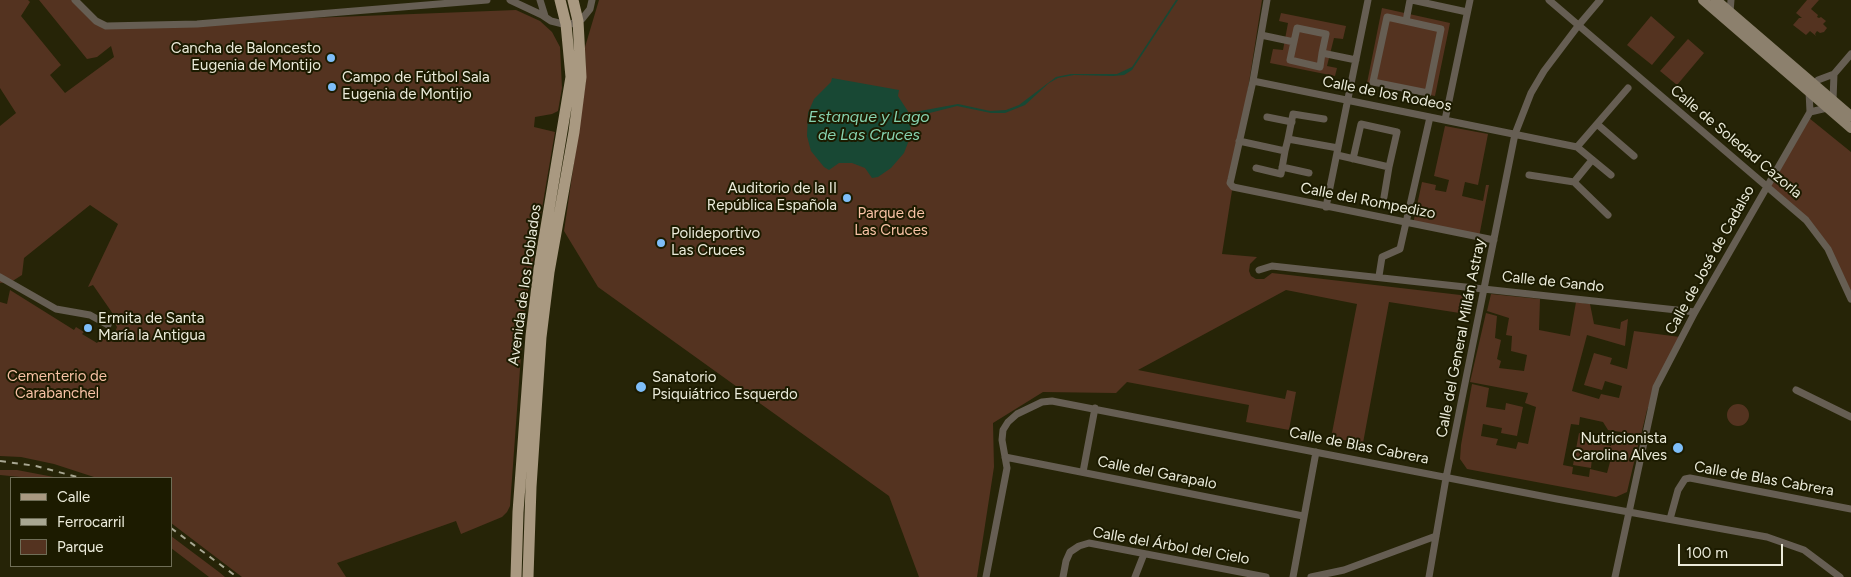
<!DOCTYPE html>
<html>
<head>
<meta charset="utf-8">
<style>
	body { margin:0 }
	#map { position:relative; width:1851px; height:577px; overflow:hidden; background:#262407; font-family:Figtree,sans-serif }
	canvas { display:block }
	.legend { position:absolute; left:10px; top:477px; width:162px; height:90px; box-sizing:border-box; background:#1c1b00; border:1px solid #6f6e57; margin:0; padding:6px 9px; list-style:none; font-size:15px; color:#ebebda }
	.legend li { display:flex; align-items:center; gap:10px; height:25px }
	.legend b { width:25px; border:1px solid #6f6e57 }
	.scale { position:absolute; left:1678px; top:544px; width:105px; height:22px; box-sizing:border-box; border:2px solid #ebebda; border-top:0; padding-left:6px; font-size:15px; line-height:18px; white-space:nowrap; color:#ebebda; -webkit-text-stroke:4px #1c1b00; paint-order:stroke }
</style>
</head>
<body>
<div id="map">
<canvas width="1851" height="577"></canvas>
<ul class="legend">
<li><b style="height:6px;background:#a99981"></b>Calle</li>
<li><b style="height:6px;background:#a8a792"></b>Ferrocarril</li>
<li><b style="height:14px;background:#543320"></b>Parque</li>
</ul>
<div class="scale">100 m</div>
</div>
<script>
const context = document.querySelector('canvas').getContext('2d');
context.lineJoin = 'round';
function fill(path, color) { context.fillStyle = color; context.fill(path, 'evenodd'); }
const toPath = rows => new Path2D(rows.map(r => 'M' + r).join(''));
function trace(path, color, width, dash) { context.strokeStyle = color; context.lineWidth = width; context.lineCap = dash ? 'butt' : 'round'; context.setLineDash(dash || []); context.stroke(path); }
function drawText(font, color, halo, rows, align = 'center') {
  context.font = font + ' Figtree,sans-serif'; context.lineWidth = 4; context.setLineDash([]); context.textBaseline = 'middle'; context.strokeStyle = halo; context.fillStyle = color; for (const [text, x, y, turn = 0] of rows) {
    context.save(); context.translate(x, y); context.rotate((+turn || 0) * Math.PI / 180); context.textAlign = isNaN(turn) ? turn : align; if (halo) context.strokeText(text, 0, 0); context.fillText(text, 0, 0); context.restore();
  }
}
const green = toPath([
	[0,0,28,0,30,2,21,16,61,65,50,75,65,93,114,57,111,46,97,57,87,59,39,0,75,0,106,26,516,10,540,21,552,32,560,47,562,88,558,111,552,114,535,117,534,127,555,132,524,314,510,506,507,512,502,517,461,534,456,521,337,563,346,577,242,577,171,523,171,478,97,478,54,464,21,457,0,456,0,302,7,304,10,290,74,330,76,327,84,332,82,334,97,343,101,338,105,340,116,330,117,327,113,320,113,314,93,285,88,287,118,224,90,205,24,258,22,275,11,282,0,283,0,126,16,113,0,88],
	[599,0,1262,0,1222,254,1257,257,1250,264,1249,271,1251,276,1256,279,1264,279,1272,273,1469,296,1466,314,1389,302,1363,443,1331,438,1357,304,1286,290,1138,370,1285,399,1287,390,1296,392,1289,430,1246,422,1249,405,1127,382,1116,393,1043,392,993,423,994,467,977,577,919,577,889,496,598,287,564,231,586,80,585,47],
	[1807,0,1819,0,1811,9,1818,15,1817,17,1819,18,1821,17,1826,21,1823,24,1827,28,1824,32,1820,33,1817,31,1815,34,1816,36,1810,31,1806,35,1793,25,1799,18,1802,18,1796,13],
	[1382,8,1450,23,1435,96,1367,83],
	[1281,13,1346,26,1343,39,1334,38,1327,66,1337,68,1335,76,1270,63,1273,49,1283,50,1288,23,1279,21],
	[1651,16,1675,37,1652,65,1627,45],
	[1688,39,1704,53,1677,85,1660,71],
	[1809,118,1851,152,1851,293,1830,248,1768,186],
	[1445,126,1488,134,1478,185,1465,182,1462,196,1483,201,1486,185,1489,185,1479,237,1413,224,1422,182,1436,185,1435,190,1446,192,1449,180,1434,176],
	[1491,294,1540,299,1539,330,1570,336,1576,302,1590,304,1594,324,1620,329,1621,322,1628,319,1625,346,1587,335,1572,391,1599,399,1601,394,1619,398,1622,386,1605,381,1602,390,1584,385,1594,353,1612,358,1610,364,1627,369,1634,331,1680,337,1647,410,1641,435,1608,430,1603,422,1580,417,1579,425,1571,424,1563,465,1573,467,1572,474,1589,477,1590,469,1607,473,1610,462,1592,458,1591,468,1573,465,1579,433,1597,436,1596,443,1611,446,1614,433,1640,437,1627,492,1616,497,1467,469,1460,459,1461,445,1472,384,1489,388,1486,407,1505,410,1506,403,1523,407,1517,436,1501,433,1502,428,1483,424,1481,436,1498,439,1496,445,1516,449,1518,442,1528,444,1536,407,1525,403,1528,393,1470,382,1486,313,1497,316,1495,338,1501,340,1497,359,1501,361,1499,368,1524,371,1527,355,1511,351,1512,336,1506,335,1509,318,1487,311],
	'1727 415a11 11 0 1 1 22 0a11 11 0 1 1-22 0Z',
	[0,470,17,470,59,478,31,478,0,475],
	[171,536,219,572,225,577,209,577,171,548]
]);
const water = toPath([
	[1176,0,1178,0,1132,70,1124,75,1113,76,1074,75,1058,78,1049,83,1025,105,1005,113,991,113,957,106,910,118,911,135,904,153,891,168,878,177,872,178,865,168,852,163,839,163,829,170,824,167,811,151,807,136,808,113,814,99,831,82,832,78,899,90,898,96,909,113,958,104,990,111,1006,110,1019,105,1056,77,1071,74,1117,74,1132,67]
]);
const street = toPath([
	[75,0,96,21,106,26,197,24,487,0],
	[510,0,542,15,551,21,563,24,571,24,582,19,590,9,592,0],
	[540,0,545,16],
	[1267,0,1253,81,1231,179,1230,183,1233,187,1494,240],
	[1412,0,1467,12],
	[1549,0,1806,220,1828,249,1851,299],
	[1730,12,1731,0],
	[1387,17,1441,29,1428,93,1373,82,1387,17],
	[1406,21,1410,0],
	[1261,35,1294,42],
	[1322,53,1326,34,1297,28,1290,60,1320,67,1322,53,1356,60],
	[1834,74,1851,54],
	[1253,81,1577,147,1611,175],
	[1810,112,1827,108,1833,100,1834,74],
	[1267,117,1292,122],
	[1445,120,1470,0],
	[1597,124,1634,156],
	[1288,139,1293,114,1324,119],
	[1239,141,1285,151,1288,139,1338,148],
	[1577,147,1628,88],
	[1337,155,1389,167,1397,132,1361,124,1353,159],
	[1592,160,1574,182,1608,215],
	[1282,167,1309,173],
	[1256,168,1281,174,1285,151],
	[1529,175,1574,182],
	[1384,197,1389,167],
	[1326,207,1368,0],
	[1259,270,1272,266,1695,312],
	[1379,276,1382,257,1400,249,1430,117],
	[0,277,56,309,90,315,108,325],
	[1796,390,1851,417],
	[1005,457,1303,516],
	[1083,472,1095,408],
	[1670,519,1678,490,1685,479,1690,478,1851,509],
	[986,577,1007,468,1002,440,1003,430,1008,422,1017,414,1042,402,1052,401,1557,499,1767,537,1804,550,1840,577],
	[1063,577,1066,561,1070,552,1079,546,1089,543,1266,577],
	[1135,577,1144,554],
	[1293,577,1316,452],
	[1311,577,1344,570,1436,536],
	[1429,577,1446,478,1515,134,1531,93,1544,71,1578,26,1600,0],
	[1615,577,1656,387,1695,312,1810,112,1809,91,1818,80,1834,74]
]);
const secondary = toPath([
	[1703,0,1851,128],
	[1716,0,1851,116]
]);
const primary = toPath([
	[516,577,518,512,531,336,539,269,571,77,566,24,560,0],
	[528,577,531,487,541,337,549,272,574,132,581,77,578,21,573,0]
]);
const rail = toPath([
	[0,461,36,466,81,478],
	[171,528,237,577]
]);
const markers = [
	[331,58,5,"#7ebef9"],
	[332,87,5,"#7ebef9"],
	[847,198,5,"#7ebef9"],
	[661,243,5,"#7ebef9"],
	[88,328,5,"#7ebef9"],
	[641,387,6,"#7ebef9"],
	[1678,448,6,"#7ebef9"]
];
const poiNames = [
	["Cancha de Baloncesto",321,49,"right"],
	["Eugenia de Montijo",321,66,"right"],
	["Campo de Fútbol Sala",342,78],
	["Eugenia de Montijo",342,95],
	["Auditorio de la II",837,189,"right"],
	["República Española",837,206,"right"],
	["Polideportivo",671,234],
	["Las Cruces",671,251],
	["Ermita de Santa",98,319],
	["María la Antigua",98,336],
	["Sanatorio",652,378],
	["Psiquiátrico Esquerdo",652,395],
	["Nutricionista",1667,439,"right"],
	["Carolina Alves",1667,456,"right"]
];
const streetNames = [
	["Calle de los Rodeos",1387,94,11],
	["Calle de Soledad Cazorla",1736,142,40],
	["Calle del Rompedizo",1368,201,11],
	["Calle de José de Cadalso",1710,260,-61],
	["Calle de Gando",1553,282,6],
	["Avenida de los Poblados",525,285,-82],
	["Calle del General Millán Astray",1461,338,-79],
	["Calle de Blas Cabrera",1359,446,11],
	["Calle del Garapalo",1157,473,11],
	["Calle de Blas Cabrera",1764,479,10],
	["Calle del Árbol del Cielo",1171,546,10]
];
const parkNames = [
	["Parque de",891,214],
	["Las Cruces",891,231],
	["Cementerio de",57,377],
	["Carabanchel",57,394]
];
const waterNames = [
	["Estanque y Lago",869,117],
	["de Las Cruces",869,135]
];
fill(green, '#543320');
fill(water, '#184834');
trace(street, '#665e53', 7);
trace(secondary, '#8c806d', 10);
trace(primary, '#a99981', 11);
trace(rail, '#a8a792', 2, [6, 6]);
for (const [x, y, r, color] of markers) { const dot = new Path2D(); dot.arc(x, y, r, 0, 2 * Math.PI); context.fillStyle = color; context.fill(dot); trace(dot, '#1c1b00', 2); }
drawText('15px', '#ebebda', '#1c1b00', poiNames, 'left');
drawText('15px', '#ebebda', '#1c1b00', streetNames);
drawText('15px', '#f8c2a5', '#1c1b00', parkNames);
drawText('italic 16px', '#87d3af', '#1c1b00', waterNames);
</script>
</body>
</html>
